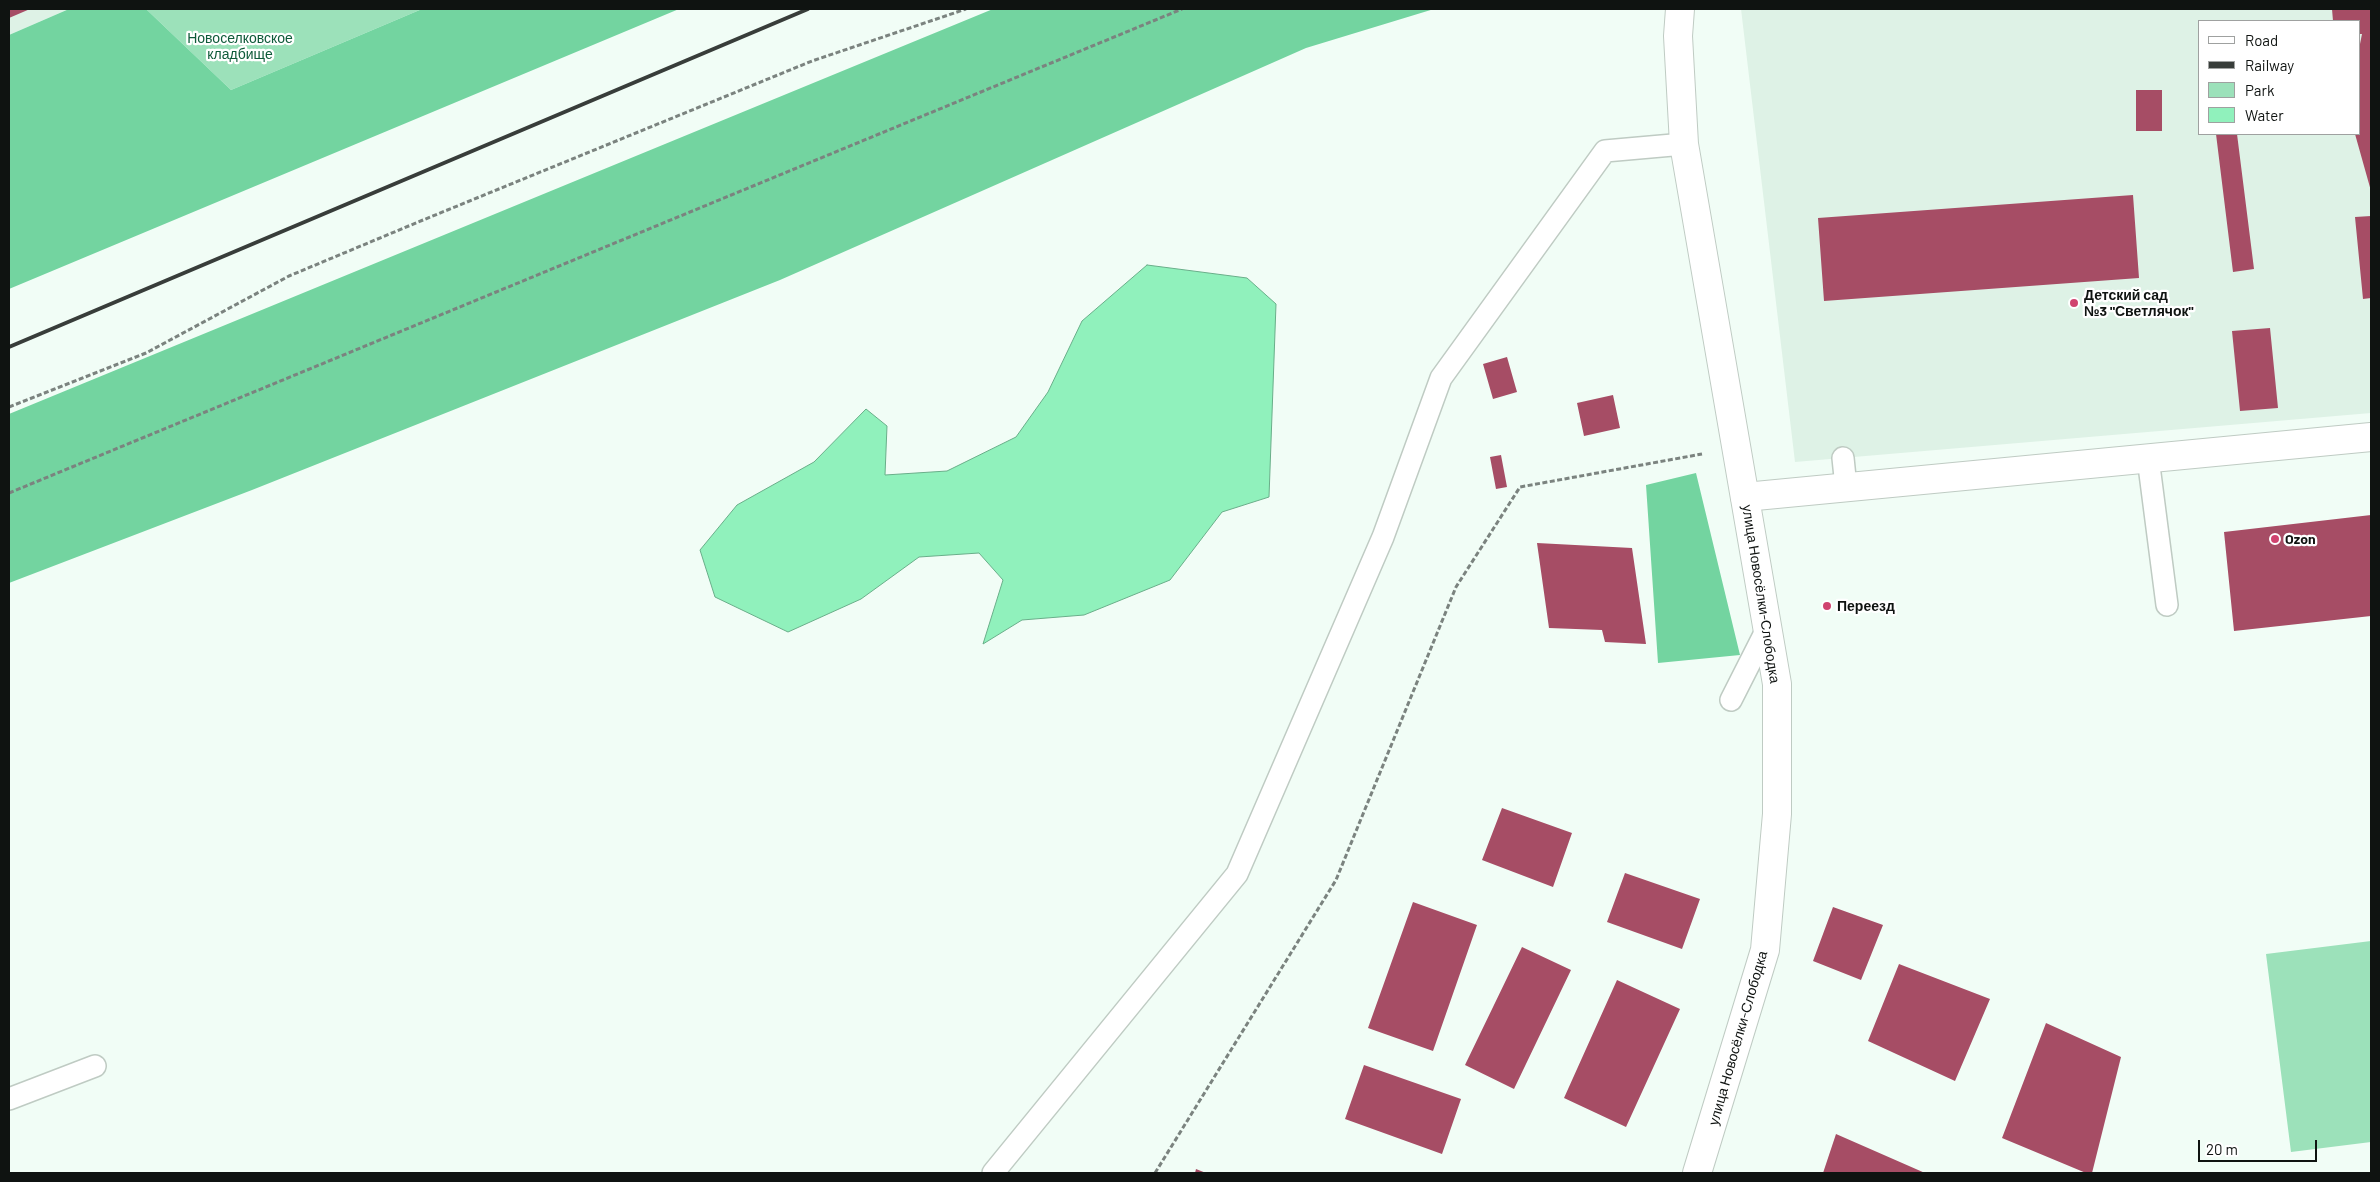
<!DOCTYPE html>
<html>
<head>
<meta charset="utf-8">
<style>
	body { margin:0 }
	#map { position:relative; width:2380px; height:1182px; overflow:hidden; background:#f1fdf6; font-family:Barlow,sans-serif }
	canvas { display:block }
	.frame { position:absolute; inset:0; border:10px solid #0f1311; pointer-events:none }
	.legend { position:absolute; left:2198px; top:20px; width:162px; height:115px; box-sizing:border-box; background:#fff; border:1px solid #9fa1a0; margin:0; padding:6px 9px; list-style:none; font-size:15px; color:#0f1311 }
	.legend li { display:flex; align-items:center; gap:10px; height:25px }
	.legend b { width:25px; border:1px solid #9fa1a0 }
	.scale { position:absolute; left:2198px; top:1140px; width:119px; height:22px; box-sizing:border-box; border:2px solid #0f1311; border-top:0; padding-left:6px; font-size:15px; line-height:18px; white-space:nowrap; color:#0f1311; -webkit-text-stroke:4px #fff; paint-order:stroke }
</style>
</head>
<body>
<div id="map">
<canvas width="2380" height="1182"></canvas>
<div class="frame"></div>
<ul class="legend">
<li><b style="height:6px;background:#fff"></b>Road</li>
<li><b style="height:6px;background:#383d3a"></b>Railway</li>
<li><b style="height:14px;background:#9ce1ba"></b>Park</li>
<li><b style="height:14px;background:#90f1bc"></b>Water</li>
</ul>
<div class="scale">20 m</div>
</div>
<script>
const context = document.querySelector('canvas').getContext('2d');
context.lineJoin = 'round';
function fill(path, color) { context.fillStyle = color; context.fill(path, 'evenodd'); }
const toPath = rows => new Path2D(rows.map(r => 'M' + r).join(''));
function trace(path, color, width, dash) { context.strokeStyle = color; context.lineWidth = width; context.lineCap = dash ? 'butt' : 'round'; context.setLineDash(dash || []); context.stroke(path); }
function drawText(font, color, halo, rows, align = 'center') {
  context.font = font + ' Barlow,sans-serif'; context.lineWidth = 4.5; context.setLineDash([]); context.textBaseline = 'middle'; context.strokeStyle = halo; context.fillStyle = color; for (const [text, x, y, turn = 0] of rows) {
    context.save(); context.translate(x, y); context.rotate((+turn || 0) * Math.PI / 180); context.textAlign = isNaN(turn) ? turn : align; if (halo) context.strokeText(text, 0, 0); context.fillText(text, 0, 0); context.restore();
  }
}
const built = toPath([
	[9,9,69,9,9,35],
	[1741,9,2371,9,2371,413,1795,462],
	[2199,21,2359,21,2359,134,2199,134]
]);
const green = toPath([
	[146,9,422,9,231,90],
	[2371,941,2371,1142,2291,1152,2266,954]
]);
const forest = toPath([
	[69,9,146,9,231,90,422,9,679,9,9,289,9,35],
	[993,9,1434,9,1306,48,780,280,252,490,9,583,9,414],
	[1696,473,1740,655,1658,663,1646,485]
]);
const water = toPath([
	[1147,265,1247,278,1276,304,1269,497,1222,512,1170,580,1084,615,1022,620,983,644,1003,580,979,553,919,557,861,599,788,632,715,597,700,550,737,505,814,462,866,409,887,426,885,475,947,471,1016,437,1048,392,1082,321,1147,265]
]);
const building = toPath([
	[9,9,30,9,9,18],
	[2332,9,2371,9,2371,191,2355,134,2359,134,2359,49,2362,34,2359,34,2359,21,2333,21],
	[2136,90,2162,90,2162,131,2136,131],
	[2216,134,2237,134,2254,269,2233,272],
	[2133,195,2139,278,1824,301,1818,218],
	[2371,216,2371,298,2363,299,2355,217],
	[2270,328,2278,408,2240,411,2232,331],
	[1507,357,1517,392,1493,399,1483,364],
	[1613,395,1620,428,1584,436,1577,403],
	[1501,455,1507,487,1496,489,1490,457],
	[2371,515,2371,616,2234,631,2224,532],
	[1537,543,1632,548,1646,644,1605,642,1602,630,1549,628],
	[1502,808,1572,833,1553,887,1482,860],
	[1625,873,1700,899,1682,949,1607,922],
	[1413,902,1477,925,1433,1051,1368,1028],
	[1833,907,1883,925,1861,980,1813,961],
	[1522,947,1571,970,1514,1089,1465,1065],
	[1899,964,1990,999,1955,1081,1868,1041],
	[1617,980,1680,1009,1626,1127,1564,1098],
	[2046,1023,2121,1057,2092,1173,2086,1173,2002,1138],
	[1364,1065,1461,1099,1442,1154,1345,1119],
	[1836,1134,1925,1173,1823,1173],
	[1196,1169,1206,1173,1195,1173]
]);
const path = toPath([
	[9,407,146,353,289,276,423,220,812,61,966,9],
	[9,493,1182,9],
	[1155,1173,1336,880,1456,587,1520,487,1702,454]
]);
const lane = toPath([
	[1843,458,1846,487],
	[2148,458,2167,605],
	[1731,700,1768,627],
	[9,1099,95,1066],
	[993,1173,1237,874,1383,537,1441,378,1605,151,1684,144]
]);
const street = toPath([
	[1745,497,2371,437]
]);
const secondary = toPath([
	[1680,9,1678,36,1684,144,1777,684,1777,814,1765,950,1697,1173]
]);
const rail = toPath([
	[9,347,808,9]
]);
const markers = [
	[2074,303,5,"#d0436f"],
	[2275,539,5,"#d0436f"],
	[1827,606,5,"#d0436f"]
];
const parkNames = [
	["Новоселковское",240,38],
	["кладбище",240,54]
];
const poiNames = [
	["Детский сад",2084,295],
	["№3 \"Светлячок\"",2084,311],
	["Ozon",2285,539],
	["Переезд",1837,606]
];
const streetNames = [
	["улица Новосёлки-Слободка",1761,594,81],
	["улица Новосёлки-Слободка",1738,1038,-74]
];
fill(built, '#def2e6');
fill(green, '#9ce1ba');
fill(forest, '#73d4a0');
fill(water, '#90f1bc');
trace(water, '#69ae89', 1);
fill(building, '#a64d65');
trace(lane, '#bfcbc3', 24);
trace(street, '#bfcbc3', 30);
trace(secondary, '#bfcbc3', 30);
trace(path, '#7b837f', 3, [5, 2.5]);
trace(lane, '#fff', 21);
trace(street, '#fff', 28);
trace(secondary, '#fff', 28);
trace(rail, '#383d3a', 4);
for (const [x, y, r, color] of markers) { const dot = new Path2D(); dot.arc(x, y, r, 0, 2 * Math.PI); context.fillStyle = color; context.fill(dot); trace(dot, '#fff', 2); }
drawText('14px', '#0e5a39', '#fff', parkNames);
drawText('bold 14px', '#0f1311', '#fff', poiNames, 'left');
drawText('14px', '#0f1311', '#fff', streetNames);
</script>
</body>
</html>
